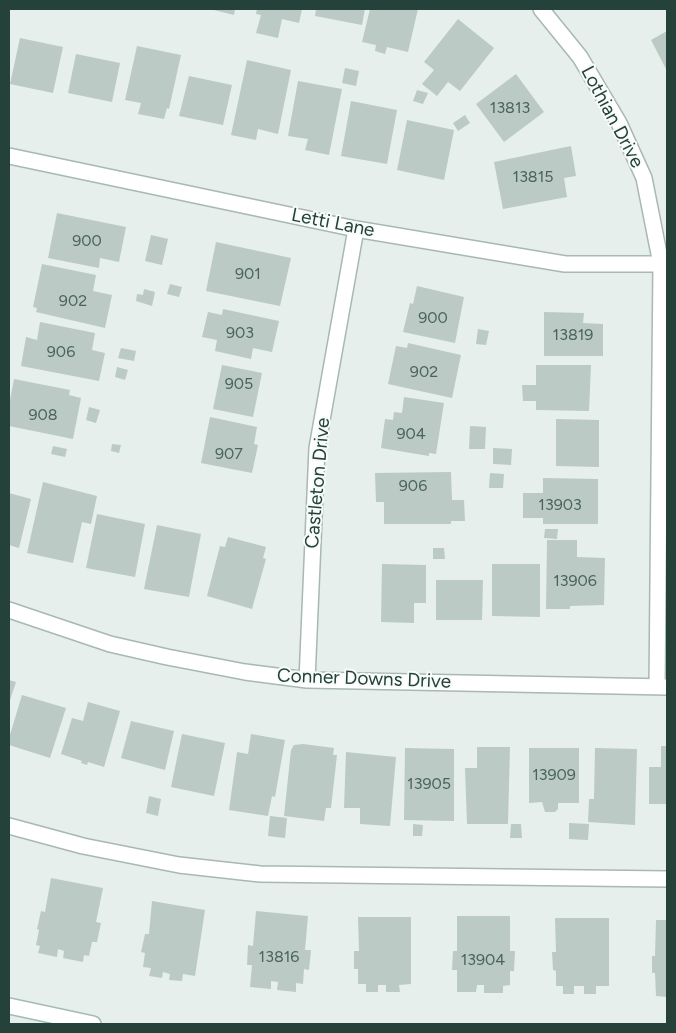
<!DOCTYPE html>
<html>
<head>
<meta charset="utf-8">
<style>
	body { margin:0 }
	#map { position:relative; width:676px; height:1033px; overflow:hidden; background:#e6efeb; font-family:Figtree,sans-serif }
	canvas { display:block }
	.frame { position:absolute; inset:0; border:10px solid #24423a; pointer-events:none }
</style>
</head>
<body>
<div id="map">
<canvas width="676" height="1033"></canvas>
<div class="frame"></div>
</div>
<script>
const context = document.querySelector('canvas').getContext('2d');
context.lineJoin = 'round';
function fill(path, color) { context.fillStyle = color; context.fill(path, 'evenodd'); }
const toPath = rows => new Path2D(rows.map(r => 'M' + r).join(''));
function trace(path, color, width, dash) { context.strokeStyle = color; context.lineWidth = width; context.lineCap = dash ? 'butt' : 'round'; context.setLineDash(dash || []); context.stroke(path); }
function drawText(font, color, halo, rows, align = 'center') {
  context.font = font + ' Figtree,sans-serif'; context.lineWidth = 4; context.setLineDash([]); context.textBaseline = 'middle'; context.strokeStyle = halo; context.fillStyle = color; for (const [text, x, y, turn = 0] of rows) {
    context.save(); context.translate(x, y); context.rotate((+turn || 0) * Math.PI / 180); context.textAlign = isNaN(turn) ? turn : align; if (halo) context.strokeText(text, 0, 0); context.fillText(text, 0, 0); context.restore();
  }
}
const building = toPath([
	[210,9,235,9,234,15],
	[257,9,302,9,299,23,282,19,278,38,256,33,261,15,256,14],
	[316,9,365,9,362,25,315,16],
	[370,9,418,9,408,52,387,47,385,54,375,51,376,45,362,42],
	[458,19,494,48,460,91,448,82,437,96,422,84,434,70,424,62],
	[667,31,667,68,666,69,651,40],
	[20,38,63,47,53,93,10,84],
	[137,46,181,55,169,109,167,108,164,119,138,114,141,103,125,100],
	[76,54,120,63,112,102,68,93],
	[247,60,291,70,278,134,258,129,256,140,231,135],
	[345,68,359,71,356,86,342,83],
	[516,74,544,112,504,142,476,104],
	[189,76,232,85,223,125,179,116],
	[298,81,342,89,329,155,305,150,308,139,288,136],
	[417,90,428,93,423,104,413,101],
	[351,101,397,110,387,164,341,156],
	[465,115,470,123,458,131,453,123],
	[407,120,454,130,444,180,397,170],
	[571,146,576,176,564,178,567,197,503,209,494,162],
	[57,213,126,227,119,262,100,258,99,268,48,258],
	[151,235,168,239,162,265,145,261],
	[216,242,291,258,280,306,206,291],
	[42,264,96,275,93,291,112,295,105,328,36,312,37,308,33,307],
	[170,284,182,287,179,297,167,294],
	[417,286,464,297,455,343,403,332,410,303,413,304],
	[144,289,155,292,152,306,136,301,137,294,143,295],
	[223,309,279,321,272,352,253,348,251,359,215,351,217,340,202,337,208,312,222,315],
	[544,312,584,313,583,323,603,324,603,356,544,356],
	[40,322,95,333,92,350,105,353,99,381,21,366,26,337,37,340],
	[478,329,489,331,486,345,476,344],
	[408,343,461,355,452,398,388,384,396,346,407,348],
	[121,348,136,351,134,361,118,358],
	[222,365,262,373,253,417,213,409],
	[536,365,591,365,589,411,536,410,536,401,523,401,522,385,536,385],
	[117,367,128,370,125,380,115,377],
	[14,379,70,390,69,395,81,398,73,439,9,426,9,405],
	[404,397,444,403,436,454,429,453,429,456,381,448,385,419,393,420,394,412,402,413],
	[89,407,100,410,96,423,86,420],
	[210,417,257,427,254,444,258,445,252,473,201,463],
	[556,419,599,420,599,467,556,466],
	[470,426,486,427,485,449,469,449],
	[112,444,121,445,119,453,111,451],
	[53,446,67,449,65,457,51,454],
	[493,448,512,449,511,465,493,464],
	[451,472,452,500,464,500,465,521,451,521,451,524,384,524,384,502,376,502,375,473],
	[490,473,504,474,503,488,489,488],
	[543,478,598,479,598,524,543,524,543,518,523,518,523,493,543,493],
	[43,482,97,496,91,524,82,522,73,563,27,553],
	[9,493,31,499,19,548,9,545],
	[97,514,145,524,135,577,86,568],
	[157,525,201,534,189,597,144,589],
	[545,529,558,529,557,539,544,538],
	[228,537,266,547,263,558,266,559,252,609,207,596,220,546,225,547],
	[547,540,577,540,577,557,605,558,604,605,570,606,570,609,546,609],
	[433,548,444,548,445,559,433,559],
	[382,564,426,565,426,603,414,603,414,623,381,622],
	[492,564,540,564,540,617,492,616],
	[436,580,483,580,482,620,436,620],
	[9,680,16,682,9,703],
	[22,695,66,708,50,758,9,745,9,738],
	[88,702,120,711,104,767,88,762,87,765,81,763,82,761,61,754,72,718,83,721],
	[131,721,174,731,165,770,121,758],
	[182,734,225,743,214,796,171,787],
	[251,734,285,740,275,797,272,796,268,816,229,810,237,752,248,754],
	[303,744,334,748,333,755,337,755,331,808,326,808,324,821,284,816,291,750,294,745],
	[661,746,667,746,667,804,649,804,649,767,661,767],
	[477,747,510,747,508,824,467,824,465,768,477,768],
	[405,748,454,749,454,821,404,820],
	[529,748,579,748,579,803,558,803,558,809,555,812,545,812,542,802,529,803],
	[595,748,637,749,635,825,588,822,589,799,594,799],
	[346,752,396,757,390,826,360,824,360,808,344,808],
	[149,796,161,799,158,816,146,813],
	[270,816,287,818,285,838,268,836],
	[569,823,589,824,588,840,569,839],
	[413,824,423,825,422,836,413,836],
	[511,824,521,824,522,838,510,838],
	[51,878,103,888,96,922,101,923,97,942,92,942,89,956,84,955,83,962,63,958,64,951,58,949,57,957,38,953,40,946,36,945,39,930,37,929,41,911,45,912],
	[152,901,205,910,195,976,183,974,182,981,169,980,170,974,163,972,162,978,149,976,151,968,143,967,145,953,141,952,145,934,149,934],
	[256,911,308,916,305,950,311,950,309,970,304,969,303,984,296,983,296,992,277,990,278,982,271,981,271,989,250,987,252,965,247,965,248,945,253,946],
	[457,916,510,916,510,951,515,951,514,971,510,971,510,985,503,986,503,993,484,993,484,985,477,985,476,992,457,992,457,970,452,970,453,951,457,951],
	[358,917,411,917,411,984,399,985,400,992,386,992,386,985,378,985,378,992,366,992,366,984,358,984,358,969,354,969,354,951,359,951],
	[555,918,609,918,609,986,596,986,596,994,584,994,584,986,574,986,574,994,563,994,563,986,556,986,556,971,553,970,552,952,556,952],
	[656,920,667,920,667,997,656,996,655,973,652,973,652,956,655,956]
]);
const lane = toPath([
	[9,826,83,846,179,865,260,874,667,879]
]);
const street = toPath([
	[541,9,580,57,619,123,644,178,661,264,657,687],
	[9,156,356,229,565,264,661,264],
	[9,610,110,644,167,657,245,672,307,680,667,687],
	[307,680,317,448,356,229]
]);
const secondary = toPath([
	[9,1006,93,1024]
]);
const numberNames = [
	["13813",510,108],
	["13815",533,177],
	["900",87,241],
	["901",248,274],
	["902",73,301],
	["900",433,318],
	["903",240,333],
	["13819",573,335],
	["906",61,352],
	["902",424,372],
	["905",239,384],
	["908",43,415],
	["904",411,434],
	["907",229,454],
	["906",413,486],
	["13903",560,505],
	["13906",575,581],
	["13909",554,775],
	["13905",429,784],
	["13816",279,957],
	["13904",483,960]
];
const streetNames = [
	["Lothian Drive",612,117,62],
	["Letti Lane",333,223,11],
	["Castleton Drive",318,483,-85],
	["Conner Downs Drive",364,679,2]
];
fill(building, '#bbcac4');
trace(lane, '#a8b8b2', 18);
trace(street, '#a8b8b2', 18);
trace(secondary, '#a4bbb3', 18);
trace(lane, '#fff', 15);
trace(street, '#fff', 15);
trace(secondary, '#fff', 15);
drawText('16px', '#4a645c', null, numberNames);
drawText('19px', '#24423a', '#f7fbf9', streetNames);
</script>
</body>
</html>
